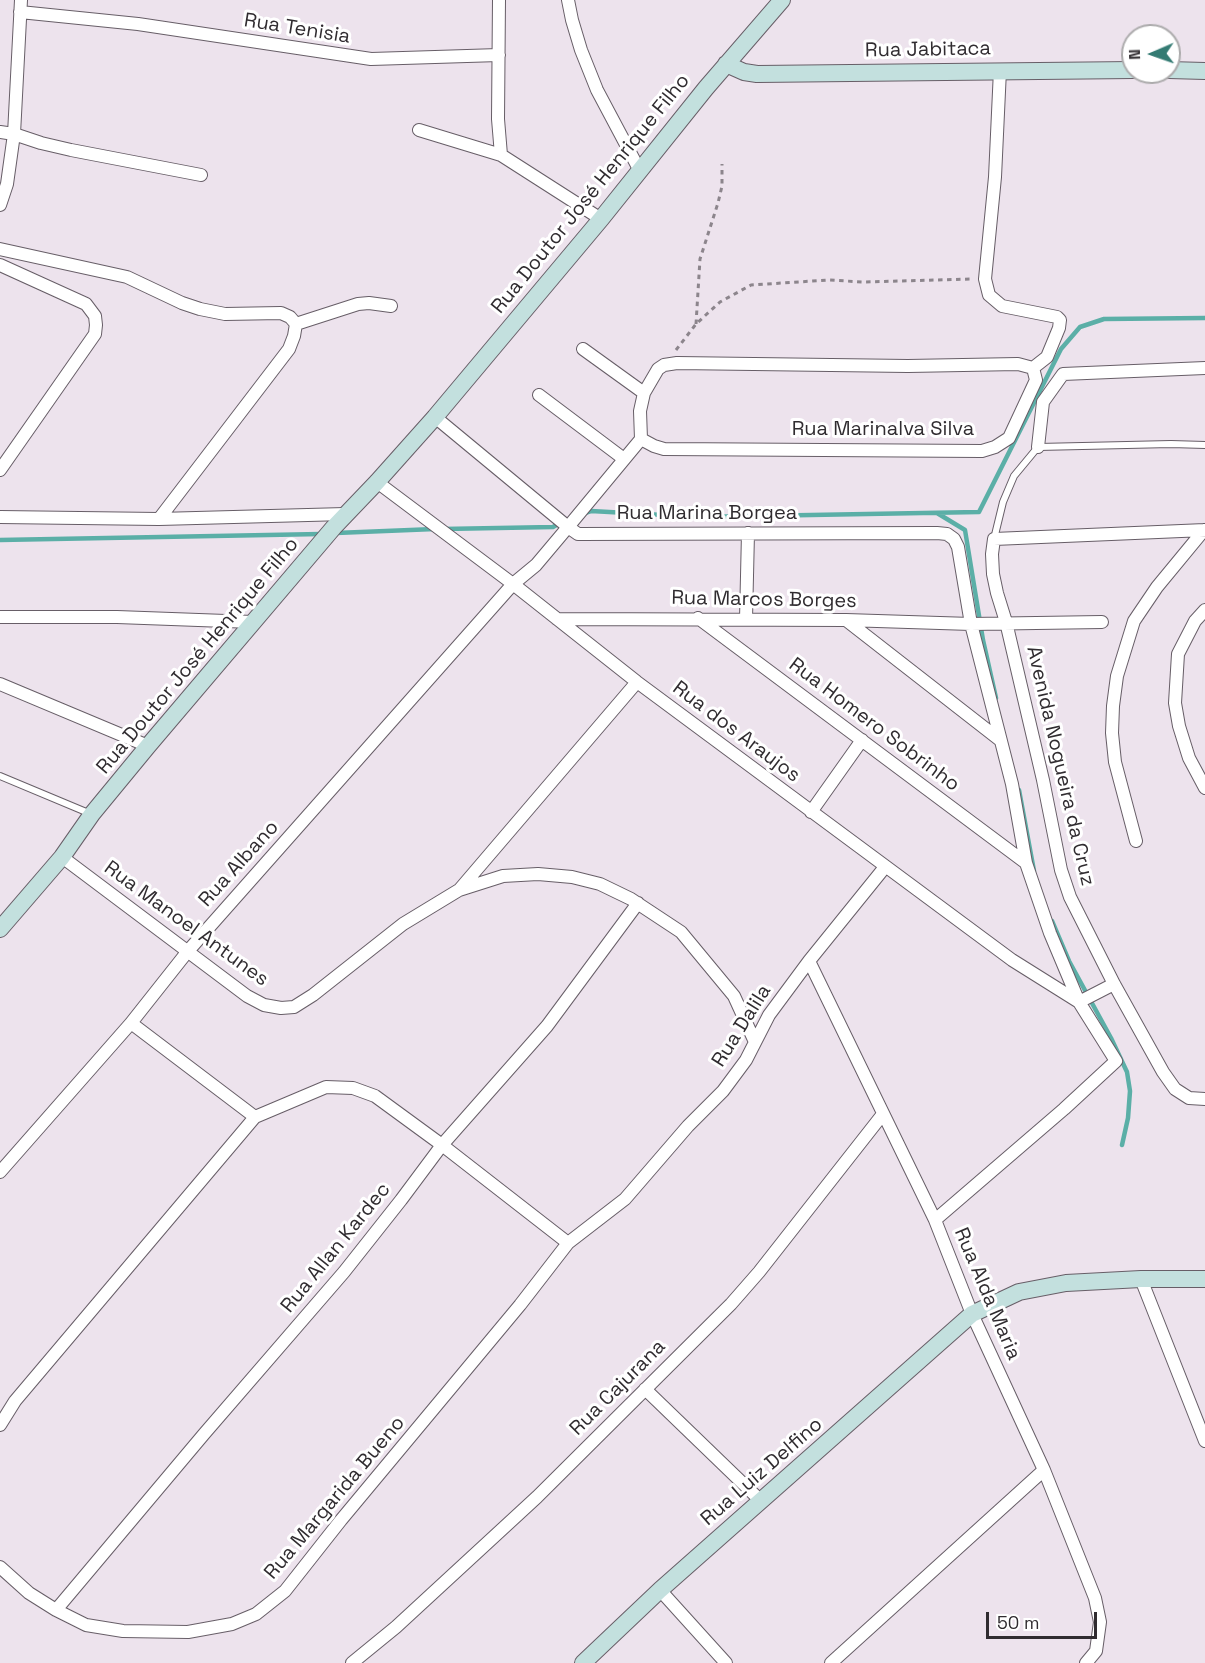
<!DOCTYPE html>
<html>
<head>
<meta charset="utf-8">
<style>
	body { margin:0 }
	#map { position:relative; width:1205px; height:1663px; overflow:hidden; background:#ede3ed; font-family:"Space Grotesk",sans-serif }
	canvas { display:block }
	.north { position:absolute; left:1121px; top:24px; width:60px; height:60px; box-sizing:border-box; background:#fff; border:2px solid #acabac; border-radius:50%; rotate:268deg; font-size:16px; font-weight:700; line-height:24px; text-align:center; color:#302c30 }
	.north::after { content:''; display:block; margin:auto; width:21px; height:27px; background:#347b73; clip-path:polygon(50% 0,100% 100%,50% 72%,0 100%) }
	.scale { position:absolute; left:986px; top:1612px; width:111px; height:27px; box-sizing:border-box; border:3px solid #302c30; border-top:0; padding-left:8px; font-size:18px; line-height:21px; white-space:nowrap; color:#302c30; -webkit-text-stroke:4px #fff; paint-order:stroke }
</style>
</head>
<body>
<div id="map">
<canvas width="1205" height="1663"></canvas>
<div class="north">N</div>
<div class="scale">50 m</div>
</div>
<script>
const context = document.querySelector('canvas').getContext('2d');
context.lineJoin = 'round';
const toPath = rows => new Path2D(rows.map(r => 'M' + r).join(''));
function trace(path, color, width, dash) { context.strokeStyle = color; context.lineWidth = width; context.lineCap = dash ? 'butt' : 'round'; context.setLineDash(dash || []); context.stroke(path); }
function drawText(font, color, halo, rows, align = 'center') {
  context.font = font + ' "Space Grotesk",sans-serif'; context.lineWidth = 6; context.setLineDash([]); context.textBaseline = 'middle'; context.strokeStyle = halo; context.fillStyle = color; for (const [text, x, y, turn = 0] of rows) {
    context.save(); context.translate(x, y); context.rotate((+turn || 0) * Math.PI / 180); context.textAlign = isNaN(turn) ? turn : align; if (halo) context.strokeText(text, 0, 0); context.fillText(text, 0, 0); context.restore();
  }
}
const stream = toPath([
	[585,513,591,511,699,517,979,512,1061,349,1080,327,1104,319,1205,318],
	[937,513,965,530,983,640,996,698],
	[443,529,553,527,560,523],
	[336,533,435,529],
	[0,540,321,534],
	[1019,790,1034,871],
	[1052,921,1069,961,1111,1038,1127,1072,1130,1091,1128,1118,1122,1145]
]);
const path = toPath([
	[696,324,700,259,718,203,722,186,722,164],
	[676,350,696,324,720,302,751,285,829,280,863,282,974,279]
]);
const lane = toPath([
	[994,539,1003,502,1014,476,1038,447,1171,444,1205,445],
	[0,776,91,814]
]);
const street = toPath([
	[499,0,498,119,501,155,601,219],
	[568,0,572,20,581,50,597,90,640,171],
	[20,12,138,24,371,59,499,55],
	[1000,70,995,177,985,279,989,295,1002,306,1057,317,1060,320,1059,328,1047,357,1033,368],
	[419,130,501,155],
	[0,132,14,134,41,143,71,150,201,175],
	[0,205,7,184,14,134,21,0],
	[0,249,127,277,182,303,200,309,225,314,281,313,290,317,296,324],
	[0,265,86,304,95,316,96,325,95,334,0,470],
	[296,324,358,304,369,303,391,306],
	[583,349,644,393],
	[677,363,908,366,1018,364,1033,368,1036,380,1009,438,995,447,982,451,664,449,654,446,641,439,640,411,644,393,658,369,664,365,677,363],
	[539,395,624,459],
	[435,417,568,527,641,439],
	[1038,447,1043,402,1063,374,1205,368],
	[377,482,513,584,637,682,1012,960,1079,1002,1114,984],
	[0,517,159,519,345,514],
	[159,519,289,349,294,336,296,324],
	[1205,530,994,539,992,554,993,574,997,593,1006,622,1043,780,1061,870,1070,897,1114,984,1163,1072,1175,1089,1189,1098,1205,1099],
	[1205,610,1195,621,1178,654,1175,703,1179,726,1189,758,1205,788],
	[0,617,117,617,253,622],
	[698,618,1026,863],
	[557,619,846,620,971,624,1102,622],
	[746,619,748,533],
	[846,620,1000,740],
	[0,684,148,746],
	[811,812,862,740],
	[1136,841,1115,762,1112,733,1113,706,1117,676,1134,621,1157,587,1204,530],
	[62,857,247,996,264,1005,281,1008,294,1007,313,995,403,924,459,890,503,876,538,874,572,877,600,884,631,899,681,932,734,996,755,1042],
	[460,889,637,682],
	[809,961,935,1220,972,1314,1044,1470,1095,1598,1100,1622,1096,1651,1086,1663],
	[131,1023,255,1117],
	[0,1172,131,1023,188,951,513,584,536,565,568,527,578,534,937,533,947,534,954,539,958,547,971,624,1012,784,1026,863,1050,933,1079,1002,1116,1061,1064,1109,935,1220],
	[1141,1279,1205,1441],
	[645,1389,761,1501],
	[0,1425,15,1401,255,1117,326,1087,353,1088,375,1096,442,1145,568,1243],
	[0,1567,29,1593,56,1610,86,1625,123,1631,188,1632,232,1624,256,1614,285,1591,341,1520,520,1305,568,1243,625,1199,688,1126,723,1091,746,1060,769,1015,809,961,885,867],
	[660,1590,726,1663],
	[56,1610,204,1434,344,1272,401,1200,442,1145,547,1026,638,903],
	[352,1663,396,1627,537,1497,731,1304,759,1272,883,1114],
	[831,1663,1044,1470]
]);
const secondary = toPath([
	[726,64,744,72,757,74,1133,70],
	[1169,70,1205,71],
	[0,929,62,857,92,814,148,746,334,527,377,482,435,417,601,219,706,88,782,0],
	[583,1663,660,1590,972,1314,1019,1292,1066,1283,1141,1279,1205,1279]
]);
const streetNames = [
	["Rua Tenisia",297,29,9],
	["Rua Jabitaca",928,50,-1],
	["Rua Doutor José Henrique Filho",591,194,-51],
	["Rua Marinalva Silva",883,430],
	["Rua Marina Borgea",707,514],
	["Rua Marcos Borges",764,600,1],
	["Rua Doutor José Henrique Filho",198,656,-50],
	["Rua Homero Sobrinho",874,725,37],
	["Rua dos Araujos",736,732,37],
	["Avenida Nogueira da Cruz",1060,766,77],
	["Rua Albano",239,864,-48],
	["Rua Manoel Antunes",186,924,36],
	["Rua Dalila",742,1026,-58],
	["Rua Allan Kardec",336,1248,-51],
	["Rua Alda Maria",987,1294,67],
	["Rua Cajurana",618,1388,-45],
	["Rua Luiz Delfino",762,1472,-41],
	["Rua Margarida Bueno",335,1498,-50]
];
trace(stream, '#5bafa7', 4.5);
trace(lane, '#675e67', 8);
trace(street, '#675e67', 14);
trace(secondary, '#675e67', 18);
trace(path, '#8c858c', 3, [4.5, 4.5]);
trace(lane, '#fff', 6);
trace(street, '#fff', 12);
trace(secondary, '#c3e0de', 16);
drawText('20px', '#302c30', '#fff', streetNames);
</script>
</body>
</html>
